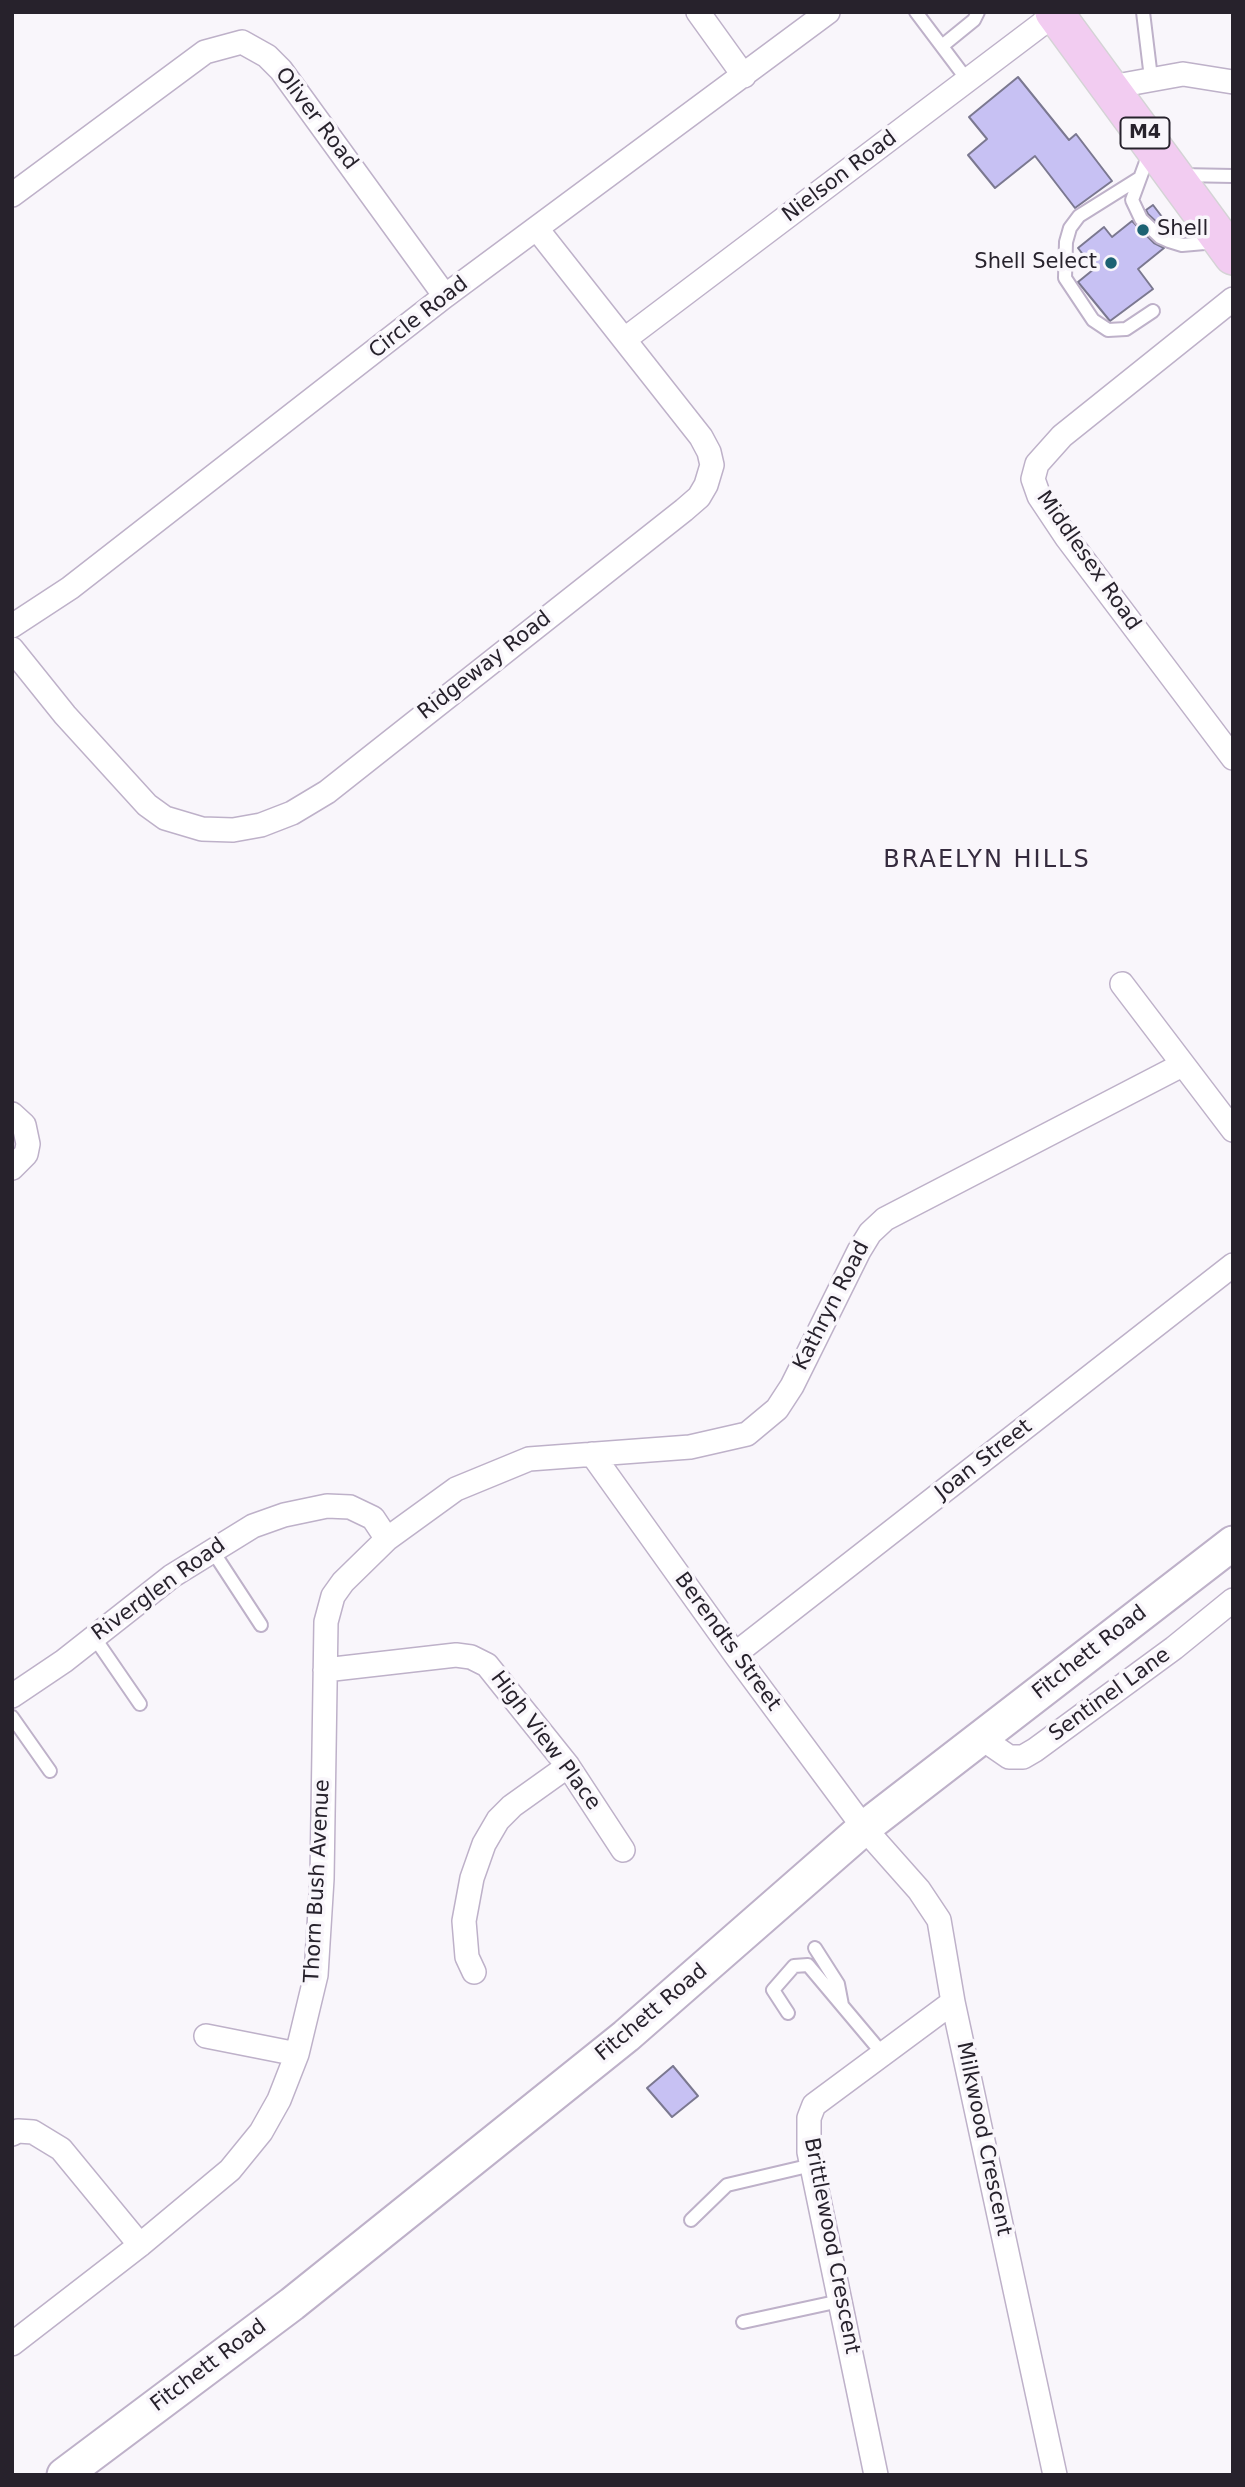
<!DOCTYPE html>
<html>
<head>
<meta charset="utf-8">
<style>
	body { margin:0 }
	#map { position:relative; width:1245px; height:2487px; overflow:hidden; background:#f9f6fb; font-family:"DejaVu Sans",sans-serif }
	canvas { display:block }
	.frame { position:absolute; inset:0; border:14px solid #27222c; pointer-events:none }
</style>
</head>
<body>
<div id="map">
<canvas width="1245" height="2487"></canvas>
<div class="frame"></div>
</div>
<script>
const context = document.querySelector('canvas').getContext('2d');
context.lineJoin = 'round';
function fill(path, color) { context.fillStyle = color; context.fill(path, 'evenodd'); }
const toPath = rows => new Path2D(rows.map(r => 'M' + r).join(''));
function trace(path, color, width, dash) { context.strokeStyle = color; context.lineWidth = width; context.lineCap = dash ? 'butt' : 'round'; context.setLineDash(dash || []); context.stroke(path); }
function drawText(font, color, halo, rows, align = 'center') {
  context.font = font + ' "DejaVu Sans",sans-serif'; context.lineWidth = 7; context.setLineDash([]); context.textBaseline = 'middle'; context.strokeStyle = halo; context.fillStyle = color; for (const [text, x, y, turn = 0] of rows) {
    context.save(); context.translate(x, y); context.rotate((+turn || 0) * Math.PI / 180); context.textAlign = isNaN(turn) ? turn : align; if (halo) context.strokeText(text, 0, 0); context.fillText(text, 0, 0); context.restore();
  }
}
const building = toPath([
	[1018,77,1069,140,1076,134,1112,181,1075,208,1035,156,995,188,968,155,987,139,969,117,1018,77],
	[1153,205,1175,234,1165,230,1148,214,1146,210,1153,205],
	[1132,221,1154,243,1164,248,1138,269,1153,289,1110,321,1078,282,1094,269,1078,248,1104,227,1112,237,1132,221],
	[673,2066,698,2096,672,2117,647,2088,673,2066]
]);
const lane = toPath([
	[916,12,968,81],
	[1143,12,1151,78],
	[942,46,974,20,978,12],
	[1150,151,1132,200,1141,219,1160,237,1169,241,1182,245,1216,242],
	[1180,175,1233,176],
	[1138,179,1079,216,1070,228,1066,242,1065,278,1093,320,1108,330,1126,329,1153,311],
	[212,1550,261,1625],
	[94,1637,140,1704],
	[12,1717,50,1771],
	[815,1948,838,1984,842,2005],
	[788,2013,773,1990,794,1966,808,1965,882,2053],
	[691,2220,727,2185,812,2165],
	[743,2322,840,2301]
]);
const street = toPath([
	[698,12,744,76],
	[1111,87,1183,74,1233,82],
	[12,195,205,52,242,42,267,56,281,70,445,296],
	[1233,299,1062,436,1037,464,1033,479,1039,496,1067,538,1233,758],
	[625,339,1055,14],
	[12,626,70,588,445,296,828,12],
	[12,649,65,715,147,805,165,818,202,829,233,830,261,825,292,813,327,792,684,510,699,497,706,485,712,465,709,452,701,437,537,229],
	[1122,984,1233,1130],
	[12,1114,24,1125,28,1144,26,1154,12,1168],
	[592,1454,735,1654,864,1828,919,1890,939,1920,953,2002,1055,2475],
	[735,1654,1233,1265],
	[325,1670,456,1655,471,1657,487,1665,568,1766,623,1850],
	[12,1696,64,1661,172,1576,253,1526,284,1515,327,1506,350,1507,373,1518,387,1539],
	[980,1737,1009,1757,1023,1757,1035,1750,1174,1648,1233,1600],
	[474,1972,467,1957,464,1921,472,1878,484,1844,498,1820,512,1806,568,1766],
	[206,2036,297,2054],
	[12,2134,18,2131,33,2132,61,2149,140,2245],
	[12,2344,140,2245,230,2170,261,2132,279,2100,297,2054,316,1975,322,1879,326,1622,333,1596,343,1582,387,1539,456,1489,529,1459,690,1447,747,1434,777,1409,792,1386,859,1251,870,1233,885,1219,1182,1065],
	[876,2475,809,2152,809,2118,814,2105,953,2002]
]);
const secondary = toPath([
	[64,2475,292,2304,626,2036,864,1828,1233,1543]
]);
const primary = toPath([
	[1054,12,1233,256]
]);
const markers = [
	[1143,230,7,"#1c6273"],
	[1111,263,7,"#1c6273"]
];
const shields = [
	[1145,133,49]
];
const shieldNames = [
	["M4",1145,133]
];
const streetNames = [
	["Oliver Road",316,119,53],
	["Nielson Road",840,177,-37],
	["Circle Road",419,318,-38],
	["Middlesex Road",1088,561,55],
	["Ridgeway Road",485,666,-38],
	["Kathryn Road",832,1306,-63],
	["Joan Street",984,1460,-38],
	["Riverglen Road",159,1590,-36],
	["Berendts Street",727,1642,54],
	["Fitchett Road",1090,1653,-38],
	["Sentinel Lane",1110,1695,-36],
	["High View Place",545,1741,53],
	["Thorn Bush Avenue",318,1881,-87],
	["Fitchett Road",652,2013,-40],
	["Milkwood Crescent",983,2139,78],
	["Brittlewood Crescent",831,2246,79],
	["Fitchett Road",209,2366,-37]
];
const poiNames = [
	["Shell",1157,230],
	["Shell Select",1097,263,"right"]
];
const quarterNames = [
	["BRAELYN HILLS",987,861]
];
fill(building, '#c7c1f3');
trace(building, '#7b7890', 2);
trace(lane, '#beb1c9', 16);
trace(street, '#beb1c9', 26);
trace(secondary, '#beb1c9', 37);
trace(primary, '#d4d3d5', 40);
trace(lane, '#fff', 12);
trace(street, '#fff', 23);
trace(secondary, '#fff', 33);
trace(primary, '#f2ccf1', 37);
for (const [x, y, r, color] of markers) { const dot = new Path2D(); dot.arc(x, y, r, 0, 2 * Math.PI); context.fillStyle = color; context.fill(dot); trace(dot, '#f9f6fb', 2.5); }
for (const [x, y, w] of shields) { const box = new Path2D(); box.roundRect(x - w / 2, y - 15.5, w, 31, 5); context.fillStyle = '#f9f6fb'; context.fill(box); trace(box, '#27222c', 2); }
drawText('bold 19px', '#27222c', null, shieldNames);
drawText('21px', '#27222c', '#f9f6fb', streetNames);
drawText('21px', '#27222c', '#f9f6fb', poiNames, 'left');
context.letterSpacing = '2px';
drawText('24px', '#352b3e', '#f9f6fb', quarterNames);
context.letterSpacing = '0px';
</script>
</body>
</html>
